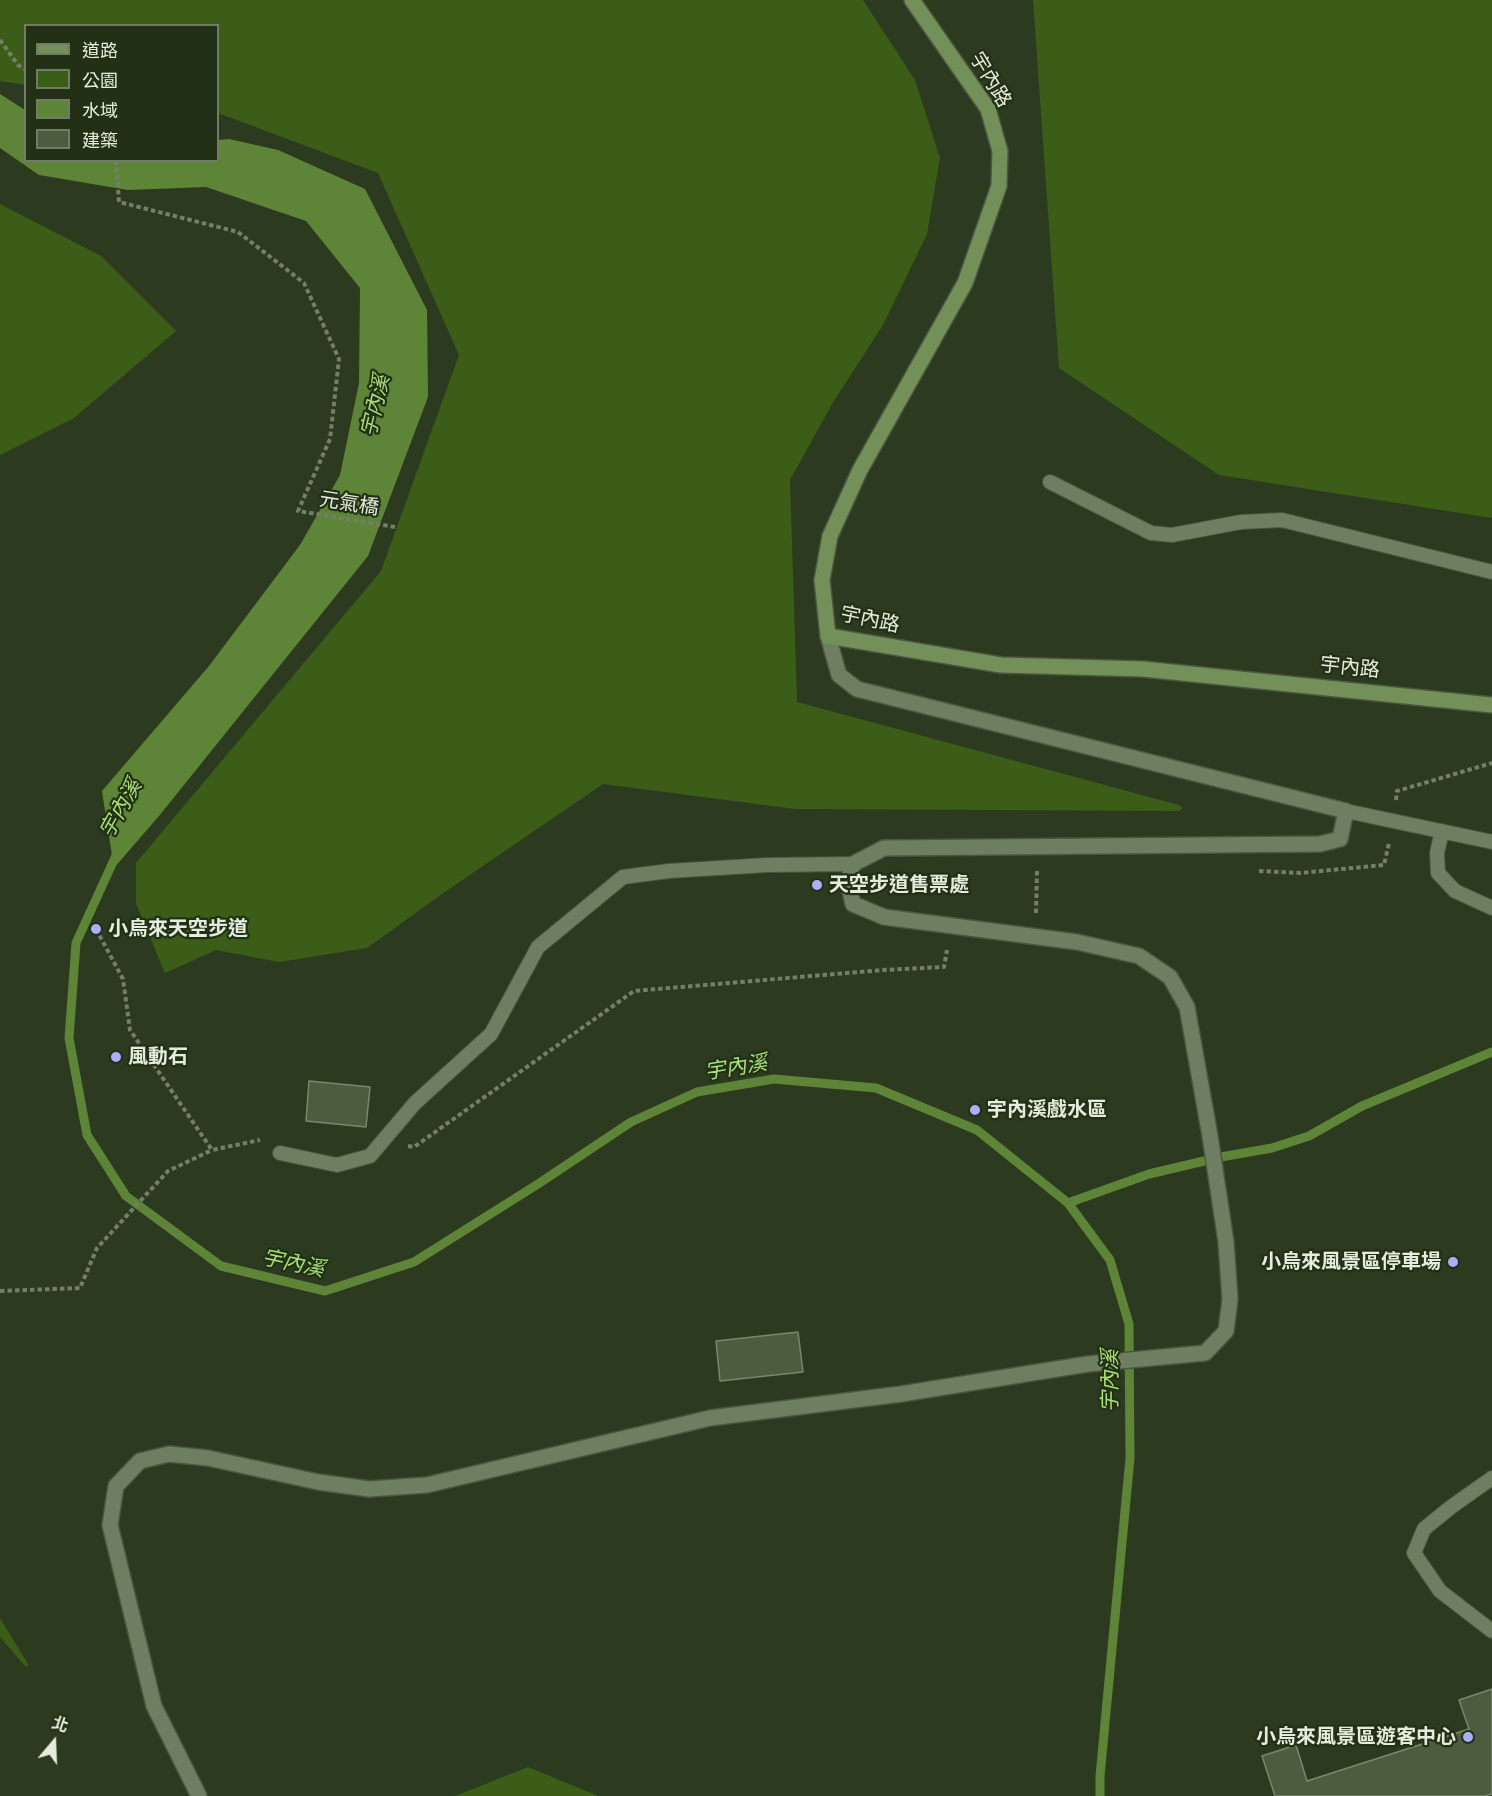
<!DOCTYPE html>
<html>
<head>
<meta charset="utf-8">
<style>
	body { margin:0 }
	#map { position:relative; width:1492px; height:1796px; overflow:hidden; background:#2c3a1f; font-family:Rubik,"Noto Sans TC",sans-serif }
	canvas { display:block }
	.legend { position:absolute; left:24px; top:24px; width:195px; height:138px; box-sizing:border-box; background:#223016; border:2px solid #707c66; margin:0; padding:8px 10px; list-style:none; font-size:18px; color:#e4eddd }
	.legend li { display:flex; align-items:center; gap:12px; height:30px }
	.legend b { width:30px; border:2px solid #707c66 }
	.north { position:absolute; left:24px; top:1712px; width:60px; height:60px; -webkit-text-stroke:4px #223016; paint-order:stroke; rotate:19deg; font-size:16px; font-weight:700; line-height:24px; text-align:center; color:#e4eddd }
	.north::after { content:''; display:block; margin:auto; width:21px; height:27px; background:#e4eddd; clip-path:polygon(50% 0,100% 100%,50% 72%,0 100%) }
</style>
</head>
<body>
<div id="map">
<canvas width="1492" height="1796"></canvas>
<ul class="legend">
<li><b style="height:8px;background:#739058"></b>道路</li>
<li><b style="height:16px;background:#3c5d17"></b>公園</li>
<li><b style="height:16px;background:#5e8537"></b>水域</li>
<li><b style="height:16px;background:#4c5c3f"></b>建築</li>
</ul>
<div class="north">北</div>
</div>
<script>
const context = document.querySelector('canvas').getContext('2d');
context.lineJoin = 'round';
function fill(path, color) { context.fillStyle = color; context.fill(path, 'evenodd'); }
const toPath = rows => new Path2D(rows.map(r => 'M' + r).join(''));
function trace(path, color, width, dash) { context.strokeStyle = color; context.lineWidth = width; context.lineCap = dash ? 'butt' : 'round'; context.setLineDash(dash || []); context.stroke(path); }
function drawText(font, color, halo, rows, align = 'center') {
  context.font = font + ' Rubik,"Noto Sans TC",sans-serif'; context.lineWidth = 4.5; context.setLineDash([]); context.textBaseline = 'middle'; context.strokeStyle = halo; context.fillStyle = color; for (const [text, x, y, turn = 0] of rows) {
    context.save(); context.translate(x, y); context.rotate((+turn || 0) * Math.PI / 180); context.textAlign = isNaN(turn) ? turn : align; if (halo) context.strokeText(text, 0, 0); context.fillText(text, 0, 0); context.restore();
  }
}
const green = toPath([
	[0,0,863,0,915,80,940,158,927,234,883,325,832,404,790,480,797,702,1179,805,1182,807,1182,809,1179,811,795,809,603,784,442,894,367,948,279,962,216,950,165,973,136,904,136,863,381,571,459,355,378,173,218,113,218,26,26,26,25,85,0,81],
	[1033,0,1492,0,1492,518,1219,475,1059,368],
	[0,204,101,256,176,331,74,418,0,455],
	[0,1618,28,1664,28,1667,25,1666,0,1637],
	[528,1767,598,1796,455,1796]
]);
const water = toPath([
	[0,94,25,110,26,160,218,160,218,140,229,139,278,150,365,189,427,310,428,397,368,556,159,816,114,868,102,791,209,666,300,545,340,475,359,383,360,288,306,221,206,187,128,190,39,175,0,148]
]);
const stream = toPath([
	[118,851,76,943,69,1038,87,1135,126,1196,221,1266,325,1291,414,1262,538,1184,631,1122,697,1092,774,1079,876,1088,977,1130,1068,1203,1110,1260,1129,1324,1130,1458,1100,1776,1100,1796],
	[1068,1203,1149,1174,1221,1157,1272,1148,1309,1136,1362,1106,1492,1052]
]);
const building = toPath([
	[309,1081,370,1087,366,1127,306,1121,309,1081],
	[798,1332,803,1372,720,1381,716,1341,798,1332],
	[1492,1689,1492,1794,1485,1796,1275,1796,1262,1756,1296,1745,1307,1781,1469,1729,1459,1700,1492,1689]
]);
const path = toPath([
	[0,40,18,65,26,70],
	[116,160,119,202,238,232,304,283,339,359,330,439,298,511,395,527],
	[1396,800,1397,791,1492,763],
	[1259,871,1300,873,1384,865,1389,843],
	[1036,913,1037,870],
	[96,929,123,979,130,1030,212,1150,260,1140],
	[408,1146,414,1147,634,991,883,970,944,967,947,950],
	[0,1291,80,1288,97,1248,168,1171,212,1150]
]);
const lane = toPath([
	[1050,482,1151,533,1172,535,1241,522,1282,520,1492,572],
	[1346,811,1492,842],
	[1442,831,1437,853,1438,873,1455,891,1492,908],
	[280,1153,337,1165,370,1156,415,1103,491,1034,538,947,623,877,669,871,767,865,853,864],
	[1492,1478,1451,1507,1424,1529,1414,1553,1440,1591,1492,1631]
]);
const street = toPath([
	[199,1796,154,1706,110,1525,116,1486,140,1461,169,1454,208,1458,318,1482,369,1489,427,1485,710,1418,901,1394,1088,1364,1205,1353,1226,1331,1230,1299,1226,1242,1210,1136,1187,1007,1170,977,1139,956,1077,942,884,917,853,904,848,882,853,864,884,848,1320,844,1340,839,1346,811,857,689,839,675,828,636]
]);
const secondary = toPath([
	[912,0,988,109,1000,151,999,186,965,283,860,470,830,536,822,580,828,636,1001,665,1143,669,1492,705]
]);
const markers = [
	[817,885,6,"#abaffb"],
	[96,929,6,"#abaffb"],
	[116,1057,6,"#abaffb"],
	[975,1110,6,"#abaffb"],
	[1453,1262,6,"#abaffb"],
	[1468,1737,6,"#abaffb"]
];
const streetNames = [
	["宇內路",990,80,59],
	["元氣橋",349,504,9],
	["宇內路",870,620,12],
	["宇內路",1350,668,6]
];
const poiNames = [
	["天空步道售票處",829,885],
	["小烏來天空步道",108,929],
	["風動石",128,1057],
	["宇內溪戲水區",987,1110],
	["小烏來風景區停車場",1441,1262,"right"],
	["小烏來風景區遊客中心",1456,1737,"right"]
];
const waterNames = [
	["宇內溪",376,406,-77],
	["宇內溪",121,809,-61],
	["宇內溪",736,1068,-9],
	["宇內溪",293,1264,12],
	["宇內溪",1111,1381,-90]
];
fill(green, '#3c5d17');
fill(water, '#5e8537');
trace(stream, '#5e8537', 9);
fill(building, '#4c5c3f');
trace(building, '#78896b', 1.5);
trace(lane, '#4a563f', 16);
trace(street, '#4a563f', 18);
trace(secondary, '#4a563f', 18);
trace(path, '#737f68', 4, [4.5, 3]);
trace(lane, '#6e7f61', 14);
trace(street, '#6e7f61', 15);
trace(secondary, '#739058', 15);
for (const [x, y, r, color] of markers) { const dot = new Path2D(); dot.arc(x, y, r, 0, 2 * Math.PI); context.fillStyle = color; context.fill(dot); trace(dot, '#223016', 2); }
drawText('20px', '#e4eddd', '#223016', streetNames);
drawText('bold 20px', '#e4eddd', '#223016', poiNames, 'left');
drawText('italic 21px', '#a9df77', '#223016', waterNames);
</script>
</body>
</html>
